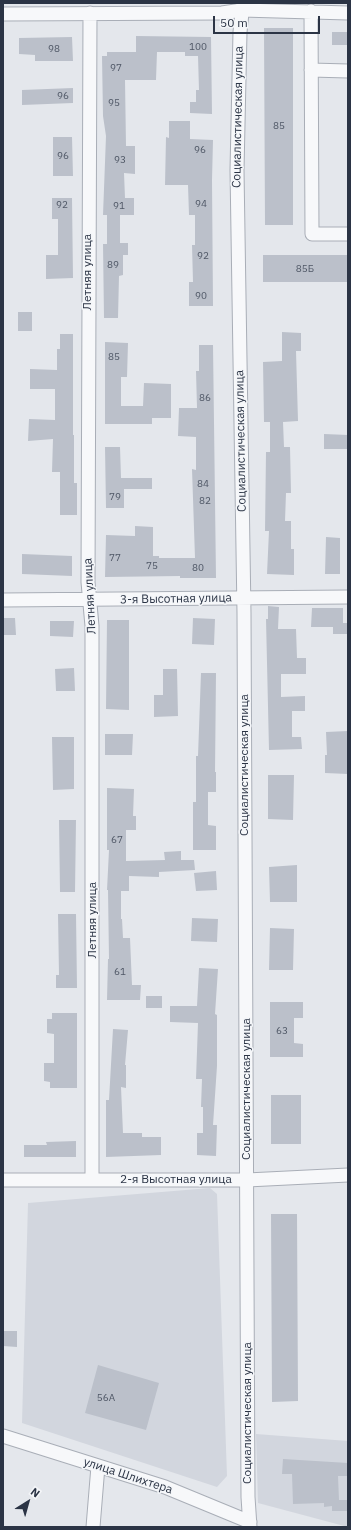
<!DOCTYPE html>
<html>
<head>
<meta charset="utf-8">
<style>
	body { margin:0 }
	#map { position:relative; width:351px; height:1530px; overflow:hidden; background:#e4e7ec; font-family:"IBM Plex Sans",sans-serif }
	canvas { display:block }
	.frame { position:absolute; inset:0; border:4px solid #2b3445; pointer-events:none }
	.north { position:absolute; left:8px; top:1482px; width:40px; height:40px; -webkit-text-stroke:3px #f4f6f9; paint-order:stroke; rotate:37deg; font-size:11px; font-weight:700; line-height:16px; text-align:center; color:#2b3445 }
	.north::after { content:''; display:block; margin:auto; width:14px; height:18px; background:#2b3445; clip-path:polygon(50% 0,100% 100%,50% 72%,0 100%) }
	.scale { position:absolute; left:213px; top:16px; width:107px; height:18px; box-sizing:border-box; border:2px solid #2b3445; border-top:0; padding-left:5px; font-size:12px; line-height:14px; white-space:nowrap; color:#2b3445; -webkit-text-stroke:3px #f4f6f9; paint-order:stroke }
</style>
</head>
<body>
<div id="map">
<canvas width="351" height="1530"></canvas>
<div class="frame"></div>
<div class="north">N</div>
<div class="scale">50 m</div>
</div>
<script>
const context = document.querySelector('canvas').getContext('2d');
context.lineJoin = 'round';
function fill(path, color) { context.fillStyle = color; context.fill(path, 'evenodd'); }
const toPath = rows => new Path2D(rows.map(r => 'M' + r).join(''));
function trace(path, color, width, dash) { context.strokeStyle = color; context.lineWidth = width; context.lineCap = dash ? 'butt' : 'round'; context.setLineDash(dash || []); context.stroke(path); }
function drawText(font, color, halo, rows, align = 'center') {
  context.font = font + ' "IBM Plex Sans",sans-serif'; context.lineWidth = 3; context.setLineDash([]); context.textBaseline = 'middle'; context.strokeStyle = halo; context.fillStyle = color; for (const [text, x, y, turn = 0] of rows) {
    context.save(); context.translate(x, y); context.rotate((+turn || 0) * Math.PI / 180); context.textAlign = isNaN(turn) ? turn : align; if (halo) context.strokeText(text, 0, 0); context.fillText(text, 0, 0); context.restore();
  }
}
const built = toPath([
	[210,1188,217,1194,227,1476,217,1487,22,1423,28,1203],
	[256,1434,348,1441,348,1527,258,1503]
]);
const building = toPath([
	[264,28,293,28,293,225,265,225],
	[332,32,348,32,348,45,332,45],
	[136,36,211,37,212,114,190,113,190,102,196,102,196,90,199,90,198,56,185,56,185,52,157,52,156,80,125,80,126,146,135,146,135,174,124,173,125,198,134,198,134,215,120,215,120,243,128,243,128,255,123,255,123,275,119,276,118,318,104,318,103,244,107,244,107,215,103,215,106,136,103,116,102,56,107,56,107,52,136,52],
	[72,37,73,61,35,61,35,55,19,54,19,38],
	[73,88,73,103,22,105,22,90],
	[169,121,190,121,190,139,213,140,212,180,213,306,189,306,189,282,193,282,192,245,195,245,195,215,189,215,188,185,165,185,166,137,169,138],
	[53,137,72,137,73,176,53,176],
	[52,198,72,198,73,278,46,279,46,255,58,255,58,219,52,219],
	[263,255,348,255,348,282,263,282],
	[18,312,32,312,32,331,18,331],
	[282,332,301,333,301,351,296,351,298,421,283,422,284,447,290,447,291,493,286,493,285,521,291,521,291,549,294,549,294,575,267,574,269,531,265,531,266,452,270,452,270,422,264,422,263,362,282,361],
	[60,334,73,334,73,435,74,435,74,483,77,483,77,515,60,515,60,472,52,472,53,439,28,441,29,419,55,420,55,389,30,389,30,369,57,370,57,349,60,349],
	[105,342,128,343,127,377,121,377,121,406,143,406,144,383,171,384,171,418,152,418,152,424,105,424],
	[199,345,213,345,216,578,180,578,180,576,105,577,106,535,135,536,135,526,153,527,153,556,159,556,159,558,195,558,192,469,196,470,196,437,178,436,179,408,197,408,196,371,199,371],
	[324,434,348,435,348,449,324,449],
	[105,447,120,447,121,478,152,478,152,489,124,489,124,508,106,508],
	[326,537,340,538,340,574,325,574],
	[22,554,72,556,72,576,22,574],
	[268,606,279,607,278,629,296,629,297,658,306,658,306,674,281,674,281,697,305,696,305,711,292,711,292,737,301,737,302,749,269,750,266,619,268,619],
	[312,608,343,608,343,623,348,623,348,634,333,634,333,627,311,627],
	[3,618,15,618,16,635,3,635],
	[193,618,215,619,214,645,192,644],
	[107,620,129,620,129,710,106,709],
	[50,621,74,621,73,637,50,636],
	[74,668,75,691,56,691,55,669],
	[163,669,177,669,178,716,154,717,154,695,163,695],
	[201,673,216,673,215,772,216,772,216,792,208,792,208,825,216,826,216,850,193,850,193,802,196,802,196,756,198,756],
	[348,731,348,774,325,773,325,755,327,755,326,732],
	[105,734,133,734,132,755,105,755],
	[52,737,74,737,74,789,53,790],
	[268,775,294,775,293,820,268,819],
	[107,788,134,789,133,816,136,816,136,830,126,830,126,861,165,860,164,852,181,851,181,860,194,860,195,870,159,872,159,877,129,876,129,891,121,891,121,919,122,919,123,938,130,938,132,985,141,985,140,1000,107,1000,108,959,109,959,108,890,107,890,109,850,107,850],
	[59,820,76,820,75,892,60,892],
	[297,865,297,902,270,902,269,867],
	[216,871,217,890,196,891,194,873],
	[58,914,76,914,77,988,56,988,56,975,59,975],
	[192,918,218,919,217,942,191,941],
	[270,928,294,929,293,970,269,970],
	[199,968,218,969,215,1014,217,1015,217,1066,213,1125,217,1125,216,1156,197,1155,197,1133,203,1133,203,1107,201,1107,202,1079,196,1079,198,1023,170,1022,170,1006,197,1006],
	[146,996,162,996,162,1008,146,1008],
	[270,1002,303,1002,303,1018,294,1018,294,1043,303,1044,303,1057,270,1057],
	[52,1013,77,1013,77,1088,50,1088,50,1082,44,1081,44,1063,54,1063,54,1034,47,1033,47,1019,52,1019],
	[113,1029,128,1030,125,1065,126,1065,126,1088,121,1087,123,1133,142,1133,142,1137,161,1137,161,1155,106,1157,106,1100,109,1100],
	[271,1095,301,1095,301,1144,271,1144],
	[76,1141,76,1157,24,1157,24,1145,47,1145,46,1142],
	[271,1214,297,1214,298,1401,272,1402],
	[3,1331,17,1331,17,1347,3,1346],
	[98,1365,159,1383,146,1430,85,1413],
	[283,1459,348,1463,348,1476,338,1476,339,1500,347,1500,348,1511,332,1511,332,1506,324,1507,324,1503,293,1504,292,1474,282,1474]
]);
const street = toPath([
	[243,3,240,32,237,170,244,613,248,1497,250,1527],
	[311,11,312,234,348,234],
	[90,13,88,582,92,626,92,1180],
	[3,14,222,13,242,10,348,13],
	[311,70,348,71],
	[3,600,348,597],
	[3,1180,247,1180,348,1175],
	[3,1436,165,1487,250,1522],
	[93,1527,98,1466]
]);
const numberNames = [
	["100",198,47],
	["98",54,49],
	["97",116,68],
	["96",63,96],
	["95",114,103],
	["85",279,126],
	["96",200,150],
	["96",63,156],
	["93",120,160],
	["94",201,204],
	["92",62,205],
	["91",119,206],
	["92",203,256],
	["89",113,265],
	["85Б",305,269],
	["90",201,296],
	["85",114,357],
	["86",205,398],
	["84",203,484],
	["79",115,497],
	["82",205,501],
	["77",115,558],
	["75",152,566],
	["80",198,568],
	["67",117,840],
	["61",120,972],
	["63",282,1031],
	["56А",106,1398]
];
const streetNames = [
	["Социалистическая улица",238,117,-89],
	["Летняя улица",88,272,-90],
	["Социалистическая улица",241,441,-91],
	["Летняя улица",90,596,-93],
	["3-я Высотная улица",176,599,-1],
	["Социалистическая улица",245,765,-90],
	["Летняя улица",93,920,-90],
	["Социалистическая улица",247,1089,-90],
	["2-я Высотная улица",176,1180],
	["Социалистическая улица",248,1413,-90],
	["улица Шлихтера",128,1476,18]
];
fill(built, '#d2d6de');
fill(building, '#bbc0ca');
trace(street, '#a9aeb7', 15);
trace(street, '#f7f8fa', 13);
drawText('10px', '#4f5766', null, numberNames);
drawText('12px', '#2b3445', '#f4f6f9', streetNames);
</script>
</body>
</html>
